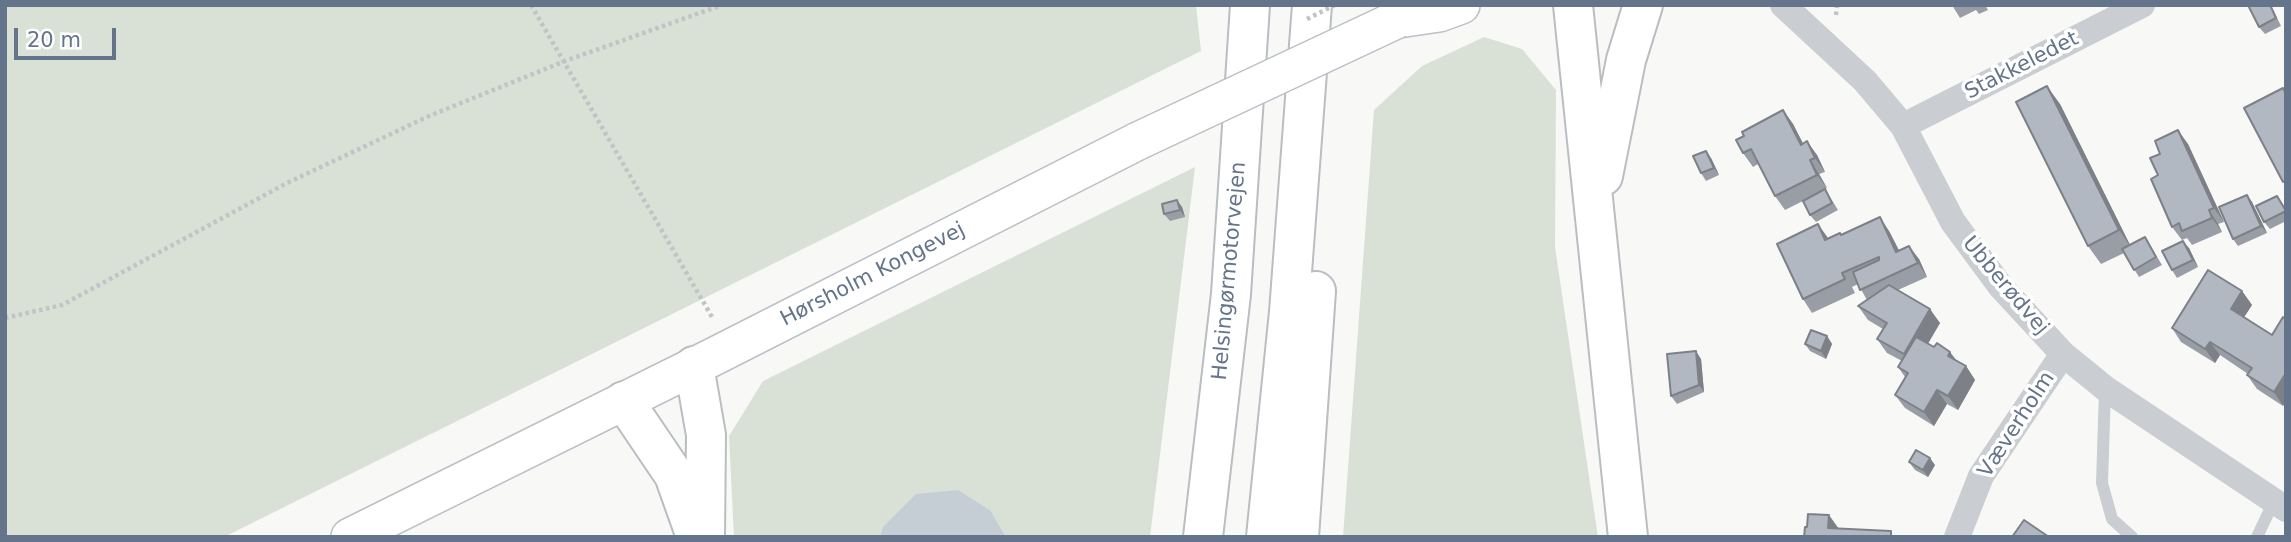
<!DOCTYPE html>
<html>
<head>
<meta charset="utf-8">
<style>
	body { margin:0 }
	#map { position:relative; width:2291px; height:542px; overflow:hidden; background:#f8f9f6; font-family:"DejaVu Sans",sans-serif }
	canvas { display:block }
	.frame { position:absolute; inset:0; border:7px solid #64748a; pointer-events:none }
	.scale { position:absolute; left:14px; top:28px; width:102px; height:32px; box-sizing:border-box; border:4px solid #64748a; border-top:0; padding-left:9px; font-size:21px; line-height:24px; white-space:nowrap; color:#64748a; -webkit-text-stroke:5px #fff; paint-order:stroke }
</style>
</head>
<body>
<div id="map">
<canvas width="2291" height="542"></canvas>
<div class="frame"></div>
<div class="scale">20 m</div>
</div>
<script>
const context = document.querySelector('canvas').getContext('2d');
context.lineJoin = 'round';
function fill(path, color) { context.fillStyle = color; context.fill(path, 'evenodd'); }
const toPath = rows => new Path2D(rows.map(r => 'M' + r).join(''));
function trace(path, color, width, dash) { context.strokeStyle = color; context.lineWidth = width; context.lineCap = dash ? 'butt' : 'round'; context.setLineDash(dash || []); context.stroke(path); }
function drawText(font, color, halo, rows, align = 'center') {
  context.font = font + ' "DejaVu Sans",sans-serif'; context.lineWidth = 7; context.setLineDash([]); context.textBaseline = 'middle'; context.strokeStyle = halo; context.fillStyle = color; for (const [text, x, y, turn = 0] of rows) {
    context.save(); context.translate(x, y); context.rotate((+turn || 0) * Math.PI / 180); context.textAlign = isNaN(turn) ? turn : align; if (halo) context.strokeText(text, 0, 0); context.fillText(text, 0, 0); context.restore();
  }
}
const green = toPath([
	[5,5,1196,5,1201,51,224,537,5,537],
	[1484,37,1522,49,1556,90,1555,247,1598,537,1343,537,1374,110,1422,66],
	[1195,167,1150,537,1006,537,991,511,884,527,880,537,734,537,729,436,763,381]
]);
const water = toPath([
	[958,490,991,511,1006,537,880,537,883,527,916,494]
]);
const path = toPath([
	[531,5,712,317],
	[1836,15,1837,5],
	[5,318,62,305,287,183,429,116,565,61,722,5]
]);
const lane = toPath([
	[2105,390,2102,483,2112,519,2132,537],
	[2257,537,2274,501]
]);
const street = toPath([
	[1783,5,1865,81,1903,126,1953,222,2001,287,2063,354,2106,389,2286,509],
	[1903,126,2142,5],
	[1957,537,1981,476,2063,354]
]);
const secondary = toPath([
	[1398,19,1439,13,1461,5],
	[350,537,715,356,1138,141]
]);
const highway = toPath([
	[1573,5,1628,537],
	[1603,176,1626,60,1643,5],
	[694,366,706,435,705,537],
	[624,401,674,475,695,534],
	[1203,537,1231,294,1250,5],
	[1266,537,1289,312,1312,5],
	[1299,537,1316,291]
]);
const pathBridge = toPath([
	[1307,19,1335,5]
]);
const secondaryBridge = toPath([
	[1138,141,1398,19]
]);
const wall = toPath([
	[1952,5,1985,5,1988,10,1979,14,1976,10,1960,18],
	[2271,5,2281,26,2265,34,2259,27],
	[2060,104,2130,245,2145,237,2162,265,2139,277,2124,253,2101,264,2088,246],
	[1783,110,1793,124,1803,144,1817,155,1825,172,1819,174,1827,188,1825,189,1838,210,1816,222,1810,215,1817,194,1785,210,1775,196,1758,164,1753,167,1743,153,1744,136],
	[2188,144,2224,222,2218,224,2222,232,2192,245,2187,238,2182,240,2172,227,2158,175],
	[1711,158,1719,175,1706,181,1701,173],
	[2247,195,2252,202,2267,233,2238,246,2233,239],
	[2277,196,2286,209,2286,221,2270,229,2264,222],
	[1182,207,1185,217,1170,221,1164,214],
	[1889,231,1899,250,1919,259,1927,277,1898,290,1940,323,1928,344,1966,366,1975,380,1958,410,1947,404,1934,426,1905,408,1895,395,1905,377,1898,367,1902,361,1887,353,1877,339,1883,329,1868,320,1858,306,1867,300,1858,284,1852,287,1855,293,1812,313,1803,299,1828,238,1842,235],
	[2189,248,2198,267,2177,278,2172,270],
	[2242,291,2252,305,2244,317,2283,406,2257,389,2247,375,2248,374,2220,355,2215,363,2181,342,2172,328],
	[1827,336,1832,344,1826,359,1810,351,1805,344],
	[1701,359,1704,392,1677,404,1671,396],
	[1909,462,1935,465,1928,477,1915,470]
]);
const shadedWall = toPath([
	[2047,86,2060,104,2132,249,2119,230],
	[1783,110,1793,124,1811,159,1801,145],
	[2178,130,2188,144,2224,222,2214,208],
	[1807,141,1817,155,1825,172,1815,158],
	[1706,151,1711,158,1719,175,1714,168],
	[1810,160,1819,174,1827,188,1817,175],
	[2247,195,2252,202,2267,233,2261,226],
	[1177,200,1182,207,1185,217,1180,210],
	[2209,210,2218,224,2222,232,2212,218],
	[1880,217,1889,231,1906,265,1896,252],
	[1818,224,1828,238,1825,240],
	[2183,241,2189,248,2198,267,2193,260],
	[1909,246,1919,259,1927,277,1918,263],
	[2242,291,2252,305,2241,322,2231,309],
	[1930,309,1940,323,1913,368,1904,354],
	[1827,336,1832,344,1826,359,1821,351],
	[2210,342,2220,355,2215,363,2205,349],
	[1696,351,1701,359,1704,392,1699,385],
	[1950,352,1960,365,1948,356],
	[1966,366,1975,380,1958,410,1948,396],
	[2286,373,2286,402,2283,406,2274,392],
	[1937,390,1947,404,1934,426,1924,412],
	[1930,458,1935,465,1928,477,1923,470],
	[1829,515,1839,529,1828,528]
]);
const building = toPath([
	[2248,5,2270,5,2276,18,2259,27,2248,5],
	[2047,86,2119,230,2088,246,2016,102,2047,86],
	[2283,88,2286,94,2286,180,2283,182,2244,108,2283,88],
	[1783,110,1801,145,1807,141,1815,158,1810,160,1817,175,1775,196,1751,149,1743,153,1736,140,1744,136,1742,132,1783,110],
	[2178,130,2214,208,2209,210,2212,218,2182,231,2179,223,2172,227,2151,179,2158,175,2150,158,2160,154,2155,141,2178,130],
	[1706,151,1714,168,1701,173,1693,156,1706,151],
	[1825,189,1832,203,1810,215,1803,201,1825,189],
	[2247,195,2261,226,2233,239,2219,207,2247,195],
	[2277,196,2286,211,2264,222,2256,206,2277,196],
	[1177,200,1180,210,1164,214,1162,204,1177,200],
	[1880,217,1896,252,1909,246,1918,263,1860,290,1853,272,1879,260,1879,257,1842,273,1845,279,1803,299,1777,244,1818,224,1825,240,1840,233,1841,235,1880,217],
	[2145,237,2156,257,2134,270,2122,249,2145,237],
	[2183,241,2193,260,2172,270,2162,251,2183,241],
	[2208,270,2242,291,2231,309,2272,335,2283,317,2286,319,2286,373,2274,392,2247,375,2252,368,2210,342,2205,349,2172,328,2208,270],
	[1889,285,1930,309,1904,354,1877,339,1887,323,1858,306,1889,285],
	[1811,330,1827,336,1821,351,1805,344,1811,330],
	[1916,337,1934,347,1937,343,1950,352,1948,356,1966,366,1948,396,1937,390,1924,412,1895,395,1908,373,1898,367,1916,337],
	[1696,351,1699,385,1671,396,1667,354,1696,351],
	[1916,450,1930,458,1923,470,1909,462,1916,450],
	[1808,514,1829,515,1828,528,1891,531,1891,537,1804,537,1805,527,1807,527,1808,514],
	[2024,520,2049,537,2012,537,2024,520]
]);
const streetNames = [
	["Stakkeledet",2022,66,-27],
	["Helsingørmotorvejen",1230,271,-85],
	["Hørsholm Kongevej",873,275,-27],
	["Ubberødvej",2005,286,50],
	["Væverholm",2017,425,-57]
];
fill(green, '#d9e1d6');
fill(water, '#c6ced5');
trace(secondary, '#bcc0c6', 40);
trace(highway, '#babdc1', 42);
trace(path, '#c1c3c6', 4.5, [3.5, 3.5]);
trace(lane, '#cacdd1', 12);
trace(street, '#cacdd1', 26);
trace(secondary, '#fff', 37);
trace(highway, '#fff', 38);
trace(secondaryBridge, '#bcc0c6', 40, []);
trace(pathBridge, '#c1c3c6', 4.5, [3.5, 3.5]);
trace(secondaryBridge, '#fff', 37);
fill(wall, '#999ea6');
fill(shadedWall, '#7d8187');
fill(building, '#b2b8c1');
trace(building, '#7d8187', 2);
drawText('21px', '#64748a', '#fff', streetNames);
</script>
</body>
</html>
